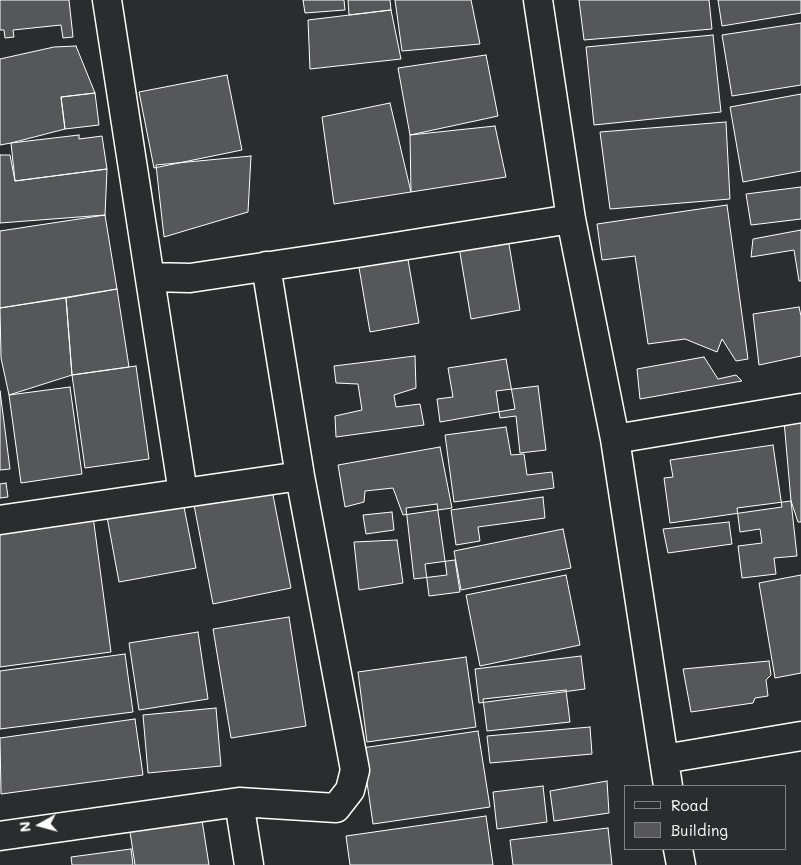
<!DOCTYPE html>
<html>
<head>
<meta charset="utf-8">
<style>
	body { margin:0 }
	#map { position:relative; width:801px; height:865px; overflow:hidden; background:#2a2d2e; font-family:Mali,sans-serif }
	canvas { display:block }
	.legend { position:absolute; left:624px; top:785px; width:162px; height:65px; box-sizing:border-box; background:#2a2d2e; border:1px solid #7f8182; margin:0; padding:6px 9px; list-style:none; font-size:15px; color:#fff }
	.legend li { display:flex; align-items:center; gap:10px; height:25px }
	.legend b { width:25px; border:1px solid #7f8182 }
	.north { position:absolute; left:15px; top:800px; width:50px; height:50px; -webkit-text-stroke:4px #2a2d2e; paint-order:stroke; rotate:263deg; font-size:14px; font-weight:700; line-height:20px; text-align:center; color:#fff }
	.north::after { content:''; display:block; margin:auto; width:18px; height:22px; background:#fff; clip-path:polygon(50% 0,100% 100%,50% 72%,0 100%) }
</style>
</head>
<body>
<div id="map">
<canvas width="801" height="865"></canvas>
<ul class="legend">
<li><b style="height:6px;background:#2a2d2e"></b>Road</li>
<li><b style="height:14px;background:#555758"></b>Building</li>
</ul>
<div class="north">N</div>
</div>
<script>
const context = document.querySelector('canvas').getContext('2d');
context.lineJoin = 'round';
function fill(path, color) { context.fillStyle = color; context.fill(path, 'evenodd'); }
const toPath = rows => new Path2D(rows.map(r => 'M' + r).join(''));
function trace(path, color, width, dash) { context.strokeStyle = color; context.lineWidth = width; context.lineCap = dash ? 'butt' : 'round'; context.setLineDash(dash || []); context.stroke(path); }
const building = toPath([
	[0,0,69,0,73,37,63,38,61,25,13,30,14,37,5,38,4,30,0,30,0,0],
	[303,0,344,0,345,10,305,13,303,0],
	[348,0,390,0,391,10,349,15,348,0],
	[395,0,471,0,480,44,402,51,395,0],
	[579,0,709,0,712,29,584,40,579,0],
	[718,0,801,0,801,13,722,26,718,0],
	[391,10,401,59,310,69,308,20,391,10],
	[801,23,801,85,732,96,722,35,801,23],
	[713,35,721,112,594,125,586,47,713,35],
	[76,46,95,93,61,97,65,129,11,143,0,145,0,59,54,47,76,46],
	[486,55,498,116,410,135,398,68,486,55],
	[227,75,242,150,154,168,139,92,227,75],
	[95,93,99,125,65,129,61,97,95,93],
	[801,94,801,171,743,182,730,107,801,94],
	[390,103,411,192,334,204,322,117,390,103],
	[726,122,730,199,610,209,600,132,726,122],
	[495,126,506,177,411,192,410,135,495,126],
	[79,135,79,139,102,136,107,169,15,181,11,143,79,135],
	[0,155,10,155,15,181,107,169,105,215,0,223,0,155],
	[251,156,248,212,164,237,156,165,251,156],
	[801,187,801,219,751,225,746,194,801,187],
	[727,205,748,359,736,361,722,339,717,352,685,339,648,344,635,256,602,260,597,224,727,205],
	[105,215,117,289,0,308,0,231,105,215],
	[801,230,801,281,799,281,794,250,751,257,753,239,801,230],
	[507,232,520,310,471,319,458,241,507,232],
	[406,248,419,323,370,332,357,256,406,248],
	[117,289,129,367,72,375,66,298,117,289],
	[66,298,72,375,9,395,1,358,0,308,66,298],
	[799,307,801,316,801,356,759,365,753,314,799,307],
	[415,356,416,388,394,395,396,407,420,404,424,425,336,437,335,416,362,410,358,384,336,383,334,366,415,356],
	[704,357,718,379,736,375,742,381,640,399,637,369,704,357],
	[506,359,515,409,440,422,437,399,453,397,448,368,506,359],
	[136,366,149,459,85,468,72,375,136,366],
	[538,386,546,450,520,453,516,416,500,418,496,391,538,386],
	[70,387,82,474,21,483,9,395,70,387],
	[0,391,10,469,0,470,0,391],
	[801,420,801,522,798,522,791,501,784,421,801,420],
	[506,427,511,455,524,454,527,475,552,472,554,488,454,502,445,435,506,427],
	[773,445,782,507,670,523,664,478,673,477,670,460,773,445],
	[440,447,452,508,403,515,393,488,365,491,364,502,345,507,338,465,440,447],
	[6,483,8,497,0,498,0,484,6,483],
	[272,490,291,588,213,604,194,505,272,490],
	[543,497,545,518,478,527,480,541,456,545,451,510,543,497],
	[791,501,797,556,774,558,776,574,742,578,738,546,762,543,760,529,740,532,737,508,791,501],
	[183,502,196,568,119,582,107,517,183,502],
	[437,504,447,575,414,579,406,508,437,504],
	[392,512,394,530,366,534,363,515,392,512],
	[93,516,111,652,0,667,0,529,93,516],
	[729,522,732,544,668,553,663,529,729,522],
	[563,529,571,568,461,590,454,551,563,529],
	[397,540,403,583,359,590,354,542,397,540],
	[455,560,460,592,429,596,425,564,455,560],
	[566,575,580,645,480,666,466,595,566,575],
	[801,575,801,673,775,678,759,583,801,575],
	[289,617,306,726,231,738,213,629,289,617],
	[198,632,208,699,139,710,129,643,198,632],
	[125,654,133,712,0,729,0,671,125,654],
	[581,656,585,689,479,703,475,669,581,656],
	[466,657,476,727,367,742,358,672,466,657],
	[769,661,771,675,766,680,768,696,755,698,753,703,691,712,683,669,769,661],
	[566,690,570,722,487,731,483,699,566,690],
	[216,708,221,766,148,773,143,715,216,708],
	[135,719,143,775,1,794,0,738,135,719],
	[590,727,592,754,490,763,487,736,590,727],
	[478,731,490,807,373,824,362,748,478,731],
	[607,781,609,813,554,821,550,791,607,781],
	[543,786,547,822,497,829,493,792,543,786],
	[486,816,493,865,350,865,346,836,486,816],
	[202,820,209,865,135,865,130,832,202,820],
	[608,828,612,865,513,865,510,840,608,828],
	[131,849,133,865,72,865,71,857,131,849]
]);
const street = toPath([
	[107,0,183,493],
	[538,0,571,219,615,439,668,786],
	[150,277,190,278,357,253,571,219],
	[615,439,801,408],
	[0,520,300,476],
	[664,759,801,736],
	[239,802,249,865],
	[0,836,239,802,336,808,350,790,355,770,300,476,266,266],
	[678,849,681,865]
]);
fill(building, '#555758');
trace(building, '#fff', 1);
trace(street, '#fff', 31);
trace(street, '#2a2d2e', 28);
</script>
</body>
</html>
